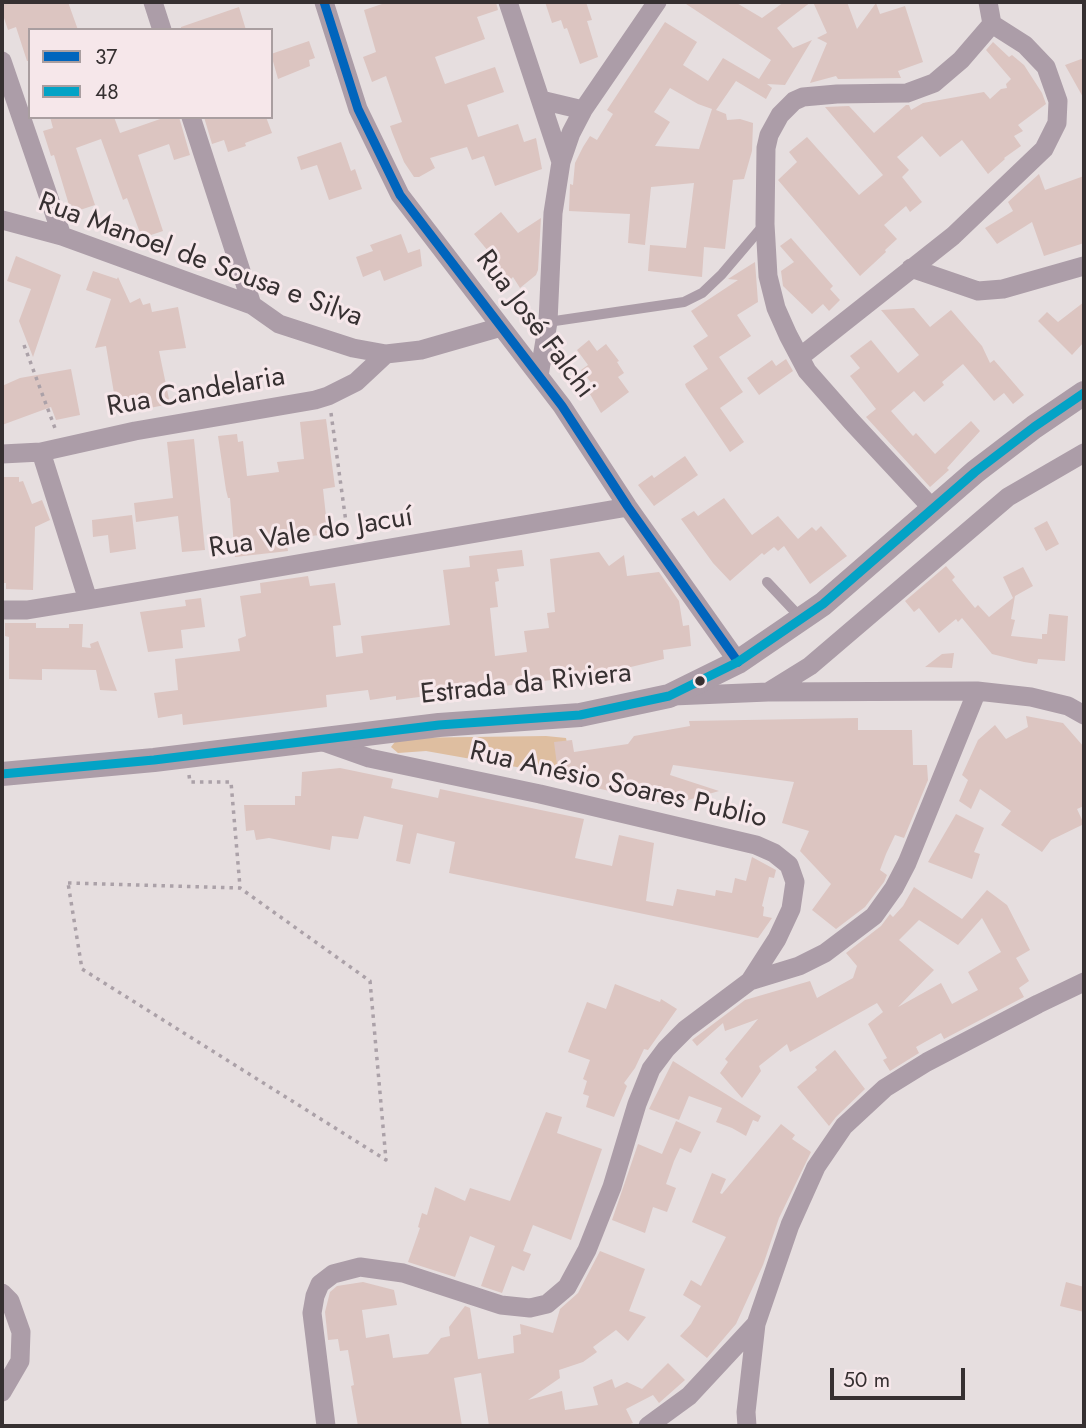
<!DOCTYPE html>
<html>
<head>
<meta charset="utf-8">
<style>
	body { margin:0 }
	#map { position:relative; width:1086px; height:1428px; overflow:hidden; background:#e6dedf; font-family:Jost,sans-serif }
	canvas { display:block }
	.frame { position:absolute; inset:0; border:4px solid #363031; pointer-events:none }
	.legend { position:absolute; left:28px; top:28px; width:245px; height:91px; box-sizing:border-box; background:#f6e7ea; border:2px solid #a99ea0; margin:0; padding:9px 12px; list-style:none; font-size:21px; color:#363031 }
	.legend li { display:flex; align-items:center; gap:14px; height:35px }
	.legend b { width:35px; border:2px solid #a99ea0 }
	.scale { position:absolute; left:830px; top:1368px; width:135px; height:32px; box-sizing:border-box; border:4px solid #363031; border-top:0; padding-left:9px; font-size:21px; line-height:24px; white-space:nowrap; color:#363031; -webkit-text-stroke:5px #f6e7ea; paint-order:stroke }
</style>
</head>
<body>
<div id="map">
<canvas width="1086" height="1428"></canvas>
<div class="frame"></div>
<ul class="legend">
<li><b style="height:9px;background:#0065bd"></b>37</li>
<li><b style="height:9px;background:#03a3c6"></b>48</li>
</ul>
<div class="scale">50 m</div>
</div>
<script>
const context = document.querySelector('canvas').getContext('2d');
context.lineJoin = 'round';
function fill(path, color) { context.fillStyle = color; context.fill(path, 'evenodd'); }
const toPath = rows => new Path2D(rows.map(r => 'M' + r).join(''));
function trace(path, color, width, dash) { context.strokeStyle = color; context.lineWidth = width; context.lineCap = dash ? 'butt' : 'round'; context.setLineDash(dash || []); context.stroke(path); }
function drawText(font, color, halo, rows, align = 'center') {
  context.font = font + ' Jost,sans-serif'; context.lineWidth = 6; context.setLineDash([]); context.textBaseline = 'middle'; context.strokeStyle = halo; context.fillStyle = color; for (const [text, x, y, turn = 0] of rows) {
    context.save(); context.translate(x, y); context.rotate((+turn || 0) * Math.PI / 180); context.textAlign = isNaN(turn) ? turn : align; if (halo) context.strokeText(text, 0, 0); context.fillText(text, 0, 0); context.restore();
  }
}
const green = toPath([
	[546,736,566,738,573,777,426,751,398,753,391,747,398,738]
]);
const building = toPath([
	[7,2,68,2,78,30,30,30,30,61,27,61,16,27,8,30,2,12,2,4],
	[388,2,496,2,498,10,477,17,485,39,435,57,445,84,495,67,504,92,467,105,478,137,518,124,524,142,536,138,542,169,495,186,484,156,472,160,467,147,430,158,435,168,419,177,414,177,404,162,392,132,390,126,402,122,386,76,372,82,363,57,376,52,364,10],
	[545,2,586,2,592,20,587,21,598,57,580,64,567,28,564,29,561,20,552,23],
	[683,2,735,2,762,18,784,2,811,2,777,28,793,48,812,40,785,85,767,84,772,88,766,99,736,81,716,110,726,114,727,120,740,119,753,123,752,151,744,179,733,180,725,249,704,247,702,277,648,271,650,245,686,248,694,183,651,187,645,245,628,243,630,214,569,211,570,184,573,185,575,163,583,147,590,136,597,140,613,114,607,110,665,22,697,42,683,65,708,81,723,58,759,79,771,60],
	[670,88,698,104,712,109,699,149,655,146,670,122,654,112],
	[813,2,847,2,857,29,876,3,880,14,905,6,923,62,898,71,901,78,838,79,836,76,810,83,827,43,817,38,827,33],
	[239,7,246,30,181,30,181,27],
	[309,41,315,58,309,60,310,66,278,79,271,54],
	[993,42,1009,57,1012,55,1024,65,1042,93,1046,104,1018,125,1023,131,1014,136,1021,146,1004,158,1005,159,988,174,962,140,940,157,922,136,897,157,909,170,902,177,922,202,910,212,906,206,884,225,897,239,885,250,886,252,860,276,778,180,797,162,789,152,807,137,859,195,883,175,825,107,849,106,874,133,906,105,909,105,911,110,923,103,984,92,990,99,1001,89,1007,88,1006,84,1011,79,986,50],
	[1084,58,1084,99,1065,65],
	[50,117,114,117,120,133,166,117,179,117,190,155,174,160,169,144,138,155,163,231,142,238,127,198,123,200,101,139,76,148,95,205,74,212,71,204,69,205,54,155,51,156,43,131,53,128],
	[204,117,266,117,272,133,245,143,246,146,228,152,224,140,212,144],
	[341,142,351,171,355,169,362,189,329,200,317,165,301,170,297,157],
	[1039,174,1045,190,1084,176,1084,243,1044,256,1032,222,997,244,985,228,1013,211,1008,202],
	[501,212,518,233,541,218,538,270,536,275,520,288,513,277,509,281,503,272,492,280,481,265,493,257,474,234],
	[401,234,408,253,420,249,422,266,384,281,380,270,363,277,356,257,373,251,370,245],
	[791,238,833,286,830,289,840,300,829,311,823,304,812,314,783,286,781,271,794,262,780,246],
	[16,256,61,275,33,357,19,321,31,289,7,281],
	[755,262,758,302,737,315,751,336,719,357,743,392,720,408,744,442,730,452,686,387,685,384,708,369,693,346,708,336,691,311,738,280,728,279],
	[93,271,117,279,118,277,130,303,140,298,143,305,150,303,152,312,178,307,186,348,159,351,170,404,129,412,126,396,115,399,106,346,95,348,111,299,86,290],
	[1084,302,1084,342,1072,355,1038,321,1047,312,1058,322],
	[914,308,930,327,951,310,982,346,990,363,994,360,1024,395,1013,404,1004,393,994,401,963,364,942,382,944,385,924,402,914,391,891,411,913,436,916,433,935,454,971,421,980,431,947,468,949,470,930,487,866,417,876,409,850,376,860,368,850,356,871,340,898,373,919,355,881,310],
	[589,340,597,351,606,344,619,361,617,362,624,373,618,377,629,392,601,413,587,389,593,385,581,370,588,365,577,350],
	[786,359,793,371,759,395,747,378,772,360,776,366],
	[71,369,80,415,56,420,51,407,2,425,2,386,20,378],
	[326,419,335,487,323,489,328,534,286,539,288,551,235,557,230,498,228,498,226,490,218,436,237,434,238,442,243,441,247,476,279,472,277,462,304,459,300,422],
	[194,439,205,550,182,552,178,516,136,522,134,503,173,498,167,442],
	[685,456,698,475,654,506,638,485,652,475,654,478],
	[2,477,19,477,19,482,23,481,32,504,42,500,50,520,35,527,33,590,6,589,6,583,2,583],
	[724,498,752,535,778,516,798,539,812,527,816,531,821,526,847,556,810,584,784,546,778,551,774,547,764,555,762,553,730,581,713,563,681,519,694,511,698,516],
	[132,515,136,549,110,553,108,535,93,537,92,520],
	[1047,521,1059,544,1046,551,1034,528],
	[522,550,524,566,497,569,499,581,495,582,498,607,490,608,495,656,527,652,524,631,549,628,547,613,555,612,550,559,599,552,609,566,624,555,627,576,659,572,679,601,683,626,689,625,691,646,663,650,664,659,610,672,582,676,396,700,396,696,370,700,368,690,326,695,327,707,183,725,182,714,158,718,154,693,178,690,175,659,240,651,238,639,246,636,240,596,261,593,260,583,308,576,310,586,335,583,341,625,333,626,336,657,363,653,361,636,450,625,443,570,470,567,469,556],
	[946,566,955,577,952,580,975,608,978,605,989,617,1013,598,1003,577,1023,567,1033,586,1015,596,1011,619,1015,620,1011,636,1042,639,1042,634,1047,634,1049,614,1068,616,1065,661,1038,659,1037,664,1024,662,992,654,962,618,958,622,956,619,939,633,919,608,914,612,905,601],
	[201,598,205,627,181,630,183,648,148,652,140,612,186,606,185,600],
	[5,623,36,623,36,628,69,628,69,624,83,624,82,647,91,648,90,644,98,641,117,691,100,690,96,670,42,669,42,680,9,679,9,637,5,636],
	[954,653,952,668,925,667,942,654],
	[1026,716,1063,723,1084,747,1084,806,1077,809,1084,824,1051,840,1042,852,1001,825,1011,811,980,789,971,809,959,801,968,780,962,775,978,740,995,725,1006,739,1028,727],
	[858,718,858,730,912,730,913,765,927,765,928,780,904,838,895,835,886,854,880,870,887,875,884,882,865,907,836,929,812,910,831,884,800,851,809,831,782,823,794,782,673,765,670,775,719,791,671,805,570,782,561,774,557,765,554,742,572,740,574,752,628,744,634,736,690,726,689,721],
	[340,768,393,779,391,788,438,798,440,789,584,819,575,858,612,866,619,835,654,843,646,901,673,906,677,889,715,896,716,890,732,893,735,878,746,881,752,857,776,870,774,878,769,877,762,906,764,907,763,916,772,918,758,938,449,873,455,842,417,833,410,864,396,861,403,825,364,816,358,839,332,836,330,850,269,838,256,840,254,830,246,831,244,805,295,805,295,796,301,796,302,772],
	[956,814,984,828,974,852,980,854,972,879,928,862],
	[914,887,962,919,987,890,1007,905,1030,950,1016,958,1029,981,1019,988,1024,997,944,1039,941,1033,916,1047,919,1053,890,1071,883,1060,887,1058,868,1024,883,1012,877,1003,790,1052,787,1044,759,1066,761,1071,742,1098,720,1073,728,1062,725,1059,758,1019,725,1031,723,1023,697,1046,692,1040,745,1000,810,981,817,998,853,978,857,966,846,953,881,926,890,914,893,917,903,906],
	[982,918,1001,952,968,972,978,990,952,1004,941,983,898,1007,934,970,899,940,919,920,958,945],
	[615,984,660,1002,661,999,677,1009,648,1050,644,1049,635,1068,624,1083,627,1086,614,1117,586,1107,589,1096,583,1094,587,1081,583,1079,590,1060,568,1052,587,1002,606,1009],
	[835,1050,865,1089,836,1117,829,1126,797,1087,817,1070,815,1067],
	[673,1061,761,1116,758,1122,753,1120,746,1136,732,1128,716,1122,722,1108,689,1096,679,1120,649,1109],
	[546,1112,562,1117,557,1133,602,1149,571,1240,533,1225,523,1251,531,1254,524,1271,512,1266,502,1293,481,1286,495,1246,470,1236,455,1277,408,1262,420,1228,418,1227,422,1213,427,1215,435,1187,465,1201,470,1188,510,1201],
	[676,1121,701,1132,691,1153,680,1148,674,1161,666,1184,676,1188,667,1212,653,1207,645,1233,612,1220,638,1144,662,1154],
	[781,1124,795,1135,792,1139,811,1152,779,1218,763,1265,736,1324,707,1358,680,1336,691,1324,701,1306,683,1295,691,1280,701,1286,726,1237,692,1222,712,1173,726,1179,720,1193,722,1194],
	[600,1251,645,1269,629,1311,646,1317,628,1341,616,1330,593,1347,597,1352,583,1362,559,1370,560,1378,528,1400,562,1391,565,1410,598,1405,593,1387,612,1379,615,1388,627,1382,642,1389,668,1363,685,1380,659,1403,653,1395,626,1409,633,1423,624,1426,489,1426,481,1373,454,1378,462,1426,358,1426,351,1386,354,1385,348,1350,340,1351,338,1339,328,1340,325,1312,330,1292,337,1286,363,1282,394,1290,397,1305,362,1310,366,1338,389,1334,393,1358,428,1354,441,1338,450,1336,449,1327,465,1306,470,1308,478,1359,514,1353,513,1336,521,1334,520,1324,553,1333,560,1309,578,1293],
	[1066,1282,1084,1287,1084,1312,1060,1306]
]);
const path = toPath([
	[24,345,56,431],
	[331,413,348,537],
	[189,775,190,782,231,782,240,887],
	[68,883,240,888,370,981,386,1160,82,969,68,883]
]);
const service = toPath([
	[548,322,684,302,702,293,722,274,762,227],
	[767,582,800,617]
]);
const minor = toPath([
	[153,2,162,30],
	[324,2,358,109,400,195,562,406,628,507,738,662],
	[508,2,561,162],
	[2,61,62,236],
	[541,100,583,110],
	[191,117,252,305],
	[2,220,62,236,252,305,279,324,353,348,386,354,421,350,501,327],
	[911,268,978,291,1003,289,1084,266],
	[800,357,953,236,1044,149,1057,123,1058,101,1046,67,1025,45,992,24],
	[539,376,548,322,553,213,561,162,571,133,583,110,657,2],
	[41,452,88,600],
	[2,454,41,452,135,431,315,400,328,396,356,382,386,354],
	[933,509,851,421,807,371,788,335,776,308,768,276,765,224,766,148,769,135,780,115,794,101,803,97,837,94,907,93,934,83,961,60,992,24,988,2],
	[2,610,27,610,88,600,628,507],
	[768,692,810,666,1008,497,1084,453],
	[673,696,768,692,977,691,1031,697,1068,706,1084,715],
	[321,741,369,758,540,794,756,845,774,853,789,865,795,882,791,909,777,939,750,981,686,1029,666,1049,651,1069,637,1104,612,1187,587,1250,567,1287,547,1304,530,1308,501,1305,403,1273,360,1267,333,1274,320,1284,315,1296,312,1313,326,1426],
	[750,981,799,966,825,953,874,916,894,888,907,863,977,691],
	[2,1293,10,1301,21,1332,20,1361,2,1392],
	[648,1426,689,1396,756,1324],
	[747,1426,746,1412,756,1324,790,1225,816,1167,844,1126,885,1088,927,1062,1038,1004,1084,982]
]);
const tertiary = toPath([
	[2,774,154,760,439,725,580,715,669,696,738,662,823,604,975,472,1034,427,1084,393]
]);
const bus1 = toPath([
	[324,2,358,109,400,195,562,406,628,507,738,662]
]);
const bus2 = toPath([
	[2,774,154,760,439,725,580,715,669,696,738,662,823,604,975,472,1034,427,1084,393]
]);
const markers = [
	[700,681,6,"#363031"]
];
const streetNames = [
	["Rua Manoel de Sousa e Silva",200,261,20],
	["Rua José Falchi",534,325,53],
	["Rua Candelaria",196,393,-10],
	["Rua Vale do Jacuí",311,534,-9],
	["Estrada da Riviera",526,685,-6],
	["Rua Anésio Soares Publio",618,786,13]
];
fill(green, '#debea0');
fill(building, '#dcc5c1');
trace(path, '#aba1a8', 3.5, [3.5, 5]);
trace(service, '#ac9da8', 10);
trace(minor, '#ac9da8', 19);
trace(tertiary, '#ac9da8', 24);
trace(bus1, '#0065bd', 9);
trace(bus2, '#03a3c6', 9);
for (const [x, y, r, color] of markers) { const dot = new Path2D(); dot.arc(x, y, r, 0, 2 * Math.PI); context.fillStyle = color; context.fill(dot); trace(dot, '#f6e7ea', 2.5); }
drawText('28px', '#363031', '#f6e7ea', streetNames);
</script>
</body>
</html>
